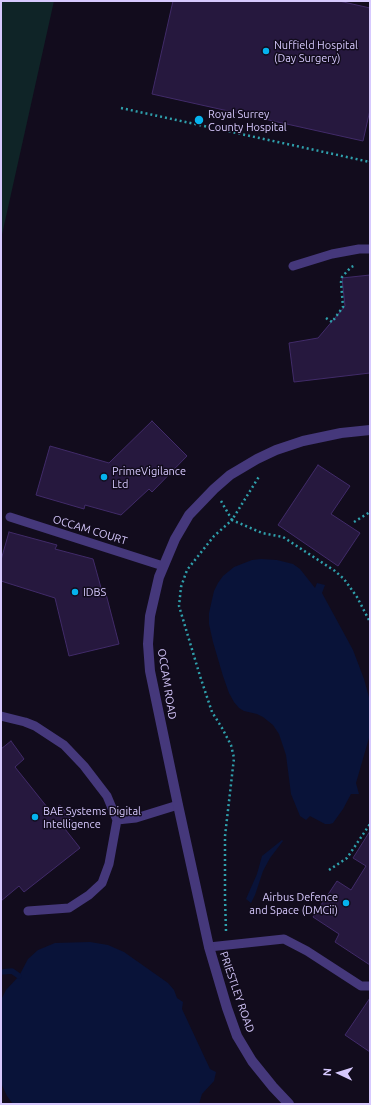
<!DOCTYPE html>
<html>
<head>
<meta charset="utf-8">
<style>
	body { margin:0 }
	#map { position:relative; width:371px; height:1105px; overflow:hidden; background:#120c1d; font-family:Ubuntu,sans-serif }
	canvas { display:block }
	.frame { position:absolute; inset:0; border:2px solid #d7c9fe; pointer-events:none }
	.north { position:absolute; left:319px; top:1053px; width:40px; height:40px; -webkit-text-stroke:3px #120c1d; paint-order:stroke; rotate:274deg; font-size:11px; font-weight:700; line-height:16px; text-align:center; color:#d7c9fe }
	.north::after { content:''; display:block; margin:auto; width:14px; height:18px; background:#d7c9fe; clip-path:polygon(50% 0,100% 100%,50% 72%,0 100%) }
</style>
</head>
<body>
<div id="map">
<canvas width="371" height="1105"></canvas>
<div class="frame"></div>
<div class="north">N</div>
</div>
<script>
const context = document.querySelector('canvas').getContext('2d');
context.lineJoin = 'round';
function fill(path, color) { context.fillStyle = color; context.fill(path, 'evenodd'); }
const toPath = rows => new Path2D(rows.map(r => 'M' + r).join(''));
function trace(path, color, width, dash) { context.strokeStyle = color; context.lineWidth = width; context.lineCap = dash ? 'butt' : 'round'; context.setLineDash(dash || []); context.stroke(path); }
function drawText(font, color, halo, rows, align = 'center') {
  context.font = font + ' Ubuntu,sans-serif'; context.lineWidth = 3; context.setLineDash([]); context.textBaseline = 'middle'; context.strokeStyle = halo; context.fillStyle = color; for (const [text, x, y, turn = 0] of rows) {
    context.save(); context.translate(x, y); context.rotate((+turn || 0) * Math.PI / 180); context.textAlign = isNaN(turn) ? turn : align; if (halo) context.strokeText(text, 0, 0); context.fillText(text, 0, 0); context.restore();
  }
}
const green = toPath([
	[1,1,54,1,1,239]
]);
const water = toPath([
	[261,559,277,560,293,564,300,569,315,588,317,583,325,585,322,593,353,650,364,679,370,701,369,738,356,783,359,794,351,794,343,809,333,823,330,824,325,824,310,816,306,820,300,816,291,794,286,755,279,734,273,725,263,717,257,714,244,711,239,708,234,702,229,693,223,676,213,642,209,624,209,613,214,591,218,583,223,576,234,567,252,560],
	[282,840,283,841,270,858,263,871,255,895,251,903,246,899,257,874,262,856],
	[90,942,108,945,124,952,168,983,174,990,177,998,183,1002,182,1009,210,1069,216,1072,214,1081,202,1094,199,1104,13,1104,7,1096,1,1083,1,1000,6,990,19,976,28,959,38,950,55,943]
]);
const stream = toPath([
	[1,972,12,971,19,976]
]);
const building = toPath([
	[173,1,339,1,370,8,370,110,363,141,152,94,173,1],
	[370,275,370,373,294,382,289,343,318,338,345,306,342,278,370,275],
	[152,421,187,456,152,492,149,489,121,515,85,505,84,509,36,495,50,446,109,463,152,421],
	[318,465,350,486,331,514,360,533,338,566,278,525,318,465],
	[9,532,57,545,55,549,93,559,103,595,106,594,119,644,69,656,55,598,1,581,1,560,9,532],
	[11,741,24,759,15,767,51,812,60,805,73,822,65,829,80,848,24,892,19,886,1,901,1,749,11,741],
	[370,831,370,965,335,942,339,934,313,917,337,881,351,890,366,866,353,858,370,831],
	[370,998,370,1052,345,1035,370,998]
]);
const path = toPath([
	[121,108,370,162,370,161],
	[326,318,332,322,343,307,341,282,342,277,351,267,356,265],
	[221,501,232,520,260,475],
	[354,522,370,512],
	[329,870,347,858,370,824],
	[226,931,225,898,225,836,234,758,231,745,222,728,212,712,200,676,179,606,181,587,187,570,214,536,232,520,262,533,283,537,335,571,344,579,357,597,370,622]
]);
const service = toPath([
	[293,266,332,254,359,249,370,249],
	[10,517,163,566],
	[1,716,25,722,35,726,64,745,84,766,107,796,117,820,109,864,102,883,89,895,69,908,28,911],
	[117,820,136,818,178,805],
	[209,947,284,939,307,951,361,986,370,986]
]);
const minor = toPath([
	[289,1104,273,1087,252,1061,237,1036,227,1008,209,947,178,805,150,671,148,644,150,616,159,577,175,539,189,515,214,489,230,475,257,459,276,450,303,441,341,433,370,430]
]);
const markers = [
	[266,51,4,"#05b3ee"],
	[199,120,5,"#05b3ee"],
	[104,477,4,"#05b3ee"],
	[75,592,4,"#05b3ee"],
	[35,817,4,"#05b3ee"],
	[346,903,4,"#05b3ee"]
];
const poiNames = [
	["Nuffield Hospital",274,45],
	["(Day Surgery)",274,58],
	["Royal Surrey",208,114],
	["County Hospital",208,127],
	["PrimeVigilance",112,471],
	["Ltd",112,484],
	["IDBS",83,592],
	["BAE Systems Digital",43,811],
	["Intelligence",43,824],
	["Airbus Defence",338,897,"right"],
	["and Space (DMCii)",338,910,"right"]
];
const streetNames = [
	["OCCAM COURT",90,530,17],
	["OCCAM ROAD",167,684,81],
	["PRIESTLEY ROAD",237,992,71]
];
fill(green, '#0f2427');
fill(water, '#091339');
trace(stream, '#091339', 5.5);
fill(building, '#26183e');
trace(building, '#412b69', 1);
trace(path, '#2fa0ac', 2.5, [2, 3]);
trace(service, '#45387b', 9);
trace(minor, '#45387b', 10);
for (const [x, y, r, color] of markers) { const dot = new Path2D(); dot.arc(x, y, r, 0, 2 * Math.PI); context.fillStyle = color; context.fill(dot); trace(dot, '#120c1d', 1.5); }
drawText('11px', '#d7c9fe', '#120c1d', poiNames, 'left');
drawText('11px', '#d7c9fe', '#120c1d', streetNames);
</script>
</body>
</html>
